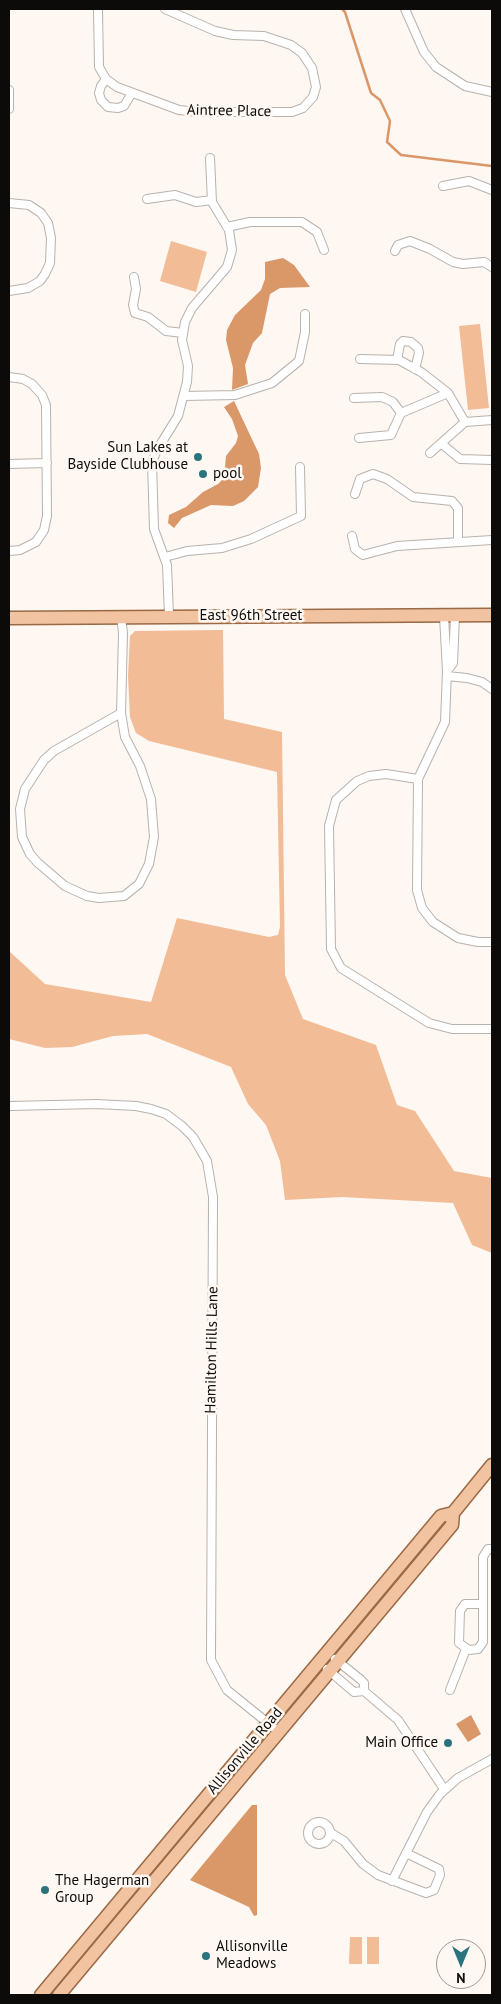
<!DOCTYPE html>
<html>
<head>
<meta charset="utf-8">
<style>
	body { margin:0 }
	#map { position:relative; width:501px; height:2004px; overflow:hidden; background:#fef7f2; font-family:"PT Sans",sans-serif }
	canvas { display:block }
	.frame { position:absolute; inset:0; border:10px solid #0d0b09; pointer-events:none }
	.north { position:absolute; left:436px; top:1939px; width:50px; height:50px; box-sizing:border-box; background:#fef7f2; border:1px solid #9e9995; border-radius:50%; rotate:180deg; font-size:14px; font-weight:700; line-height:20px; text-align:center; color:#0d0b09 }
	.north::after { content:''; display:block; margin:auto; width:18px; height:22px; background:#2c747d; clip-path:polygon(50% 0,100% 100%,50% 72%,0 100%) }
</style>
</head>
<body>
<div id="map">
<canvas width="501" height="2004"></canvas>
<div class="frame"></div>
<div class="north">N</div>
</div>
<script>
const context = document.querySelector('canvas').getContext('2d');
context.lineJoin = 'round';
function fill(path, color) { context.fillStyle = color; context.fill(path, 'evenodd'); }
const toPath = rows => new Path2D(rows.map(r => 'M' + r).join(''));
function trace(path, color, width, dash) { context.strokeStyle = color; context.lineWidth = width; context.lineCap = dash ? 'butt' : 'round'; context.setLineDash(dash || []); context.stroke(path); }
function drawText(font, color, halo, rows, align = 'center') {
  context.font = font + ' "PT Sans",sans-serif'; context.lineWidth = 5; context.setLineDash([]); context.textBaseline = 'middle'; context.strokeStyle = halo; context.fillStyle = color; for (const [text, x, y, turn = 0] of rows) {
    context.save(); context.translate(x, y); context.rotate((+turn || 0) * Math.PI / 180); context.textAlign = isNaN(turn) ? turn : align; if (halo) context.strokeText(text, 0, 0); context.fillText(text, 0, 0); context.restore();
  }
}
const green = toPath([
	[171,241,207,252,196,292,160,281],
	[480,324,489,408,468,410,459,326],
	[223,630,224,719,282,732,285,975,303,1019,376,1045,397,1105,415,1111,454,1171,492,1178,492,1253,472,1245,453,1203,342,1197,285,1200,280,1161,266,1125,248,1104,231,1067,147,1034,113,1036,72,1047,45,1048,9,1039,9,951,45,984,151,1002,177,918,269,937,278,935,280,927,277,772,149,741,136,733,130,717,128,676,130,636,135,631],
	[350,1937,362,1937,362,1964,349,1964],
	[367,1937,379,1937,379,1964,367,1964]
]);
const water = toPath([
	[283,258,294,265,310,287,280,288,270,294,262,333,253,343,245,365,248,384,232,390,233,368,226,340,227,330,235,315,261,290,265,279,265,262],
	[234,401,259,454,261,468,258,487,244,501,233,506,211,505,182,518,174,528,168,523,169,515,186,507,203,492,218,484,224,478,226,456,236,443,238,436,232,419,224,407],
	[471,1715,481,1734,468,1742,456,1724],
	[252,1805,257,1805,257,1915,254,1916,249,1907,190,1880]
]);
const stream = toPath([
	[342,9,345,12,371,93,380,100,390,121,387,142,401,155,492,166]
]);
const street = toPath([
	[98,9,99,67,106,79,117,87,179,110,198,112,292,112,303,108,313,97,316,87,312,68,302,53,291,45,264,36,233,35,215,31,165,9],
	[405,9,424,52,436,67,465,86,492,92],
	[106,79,101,86,99,93,101,100,108,107,118,108,124,106,132,93],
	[9,90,9,109],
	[443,186,469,181,492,190],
	[147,199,175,195,196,202,212,200],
	[9,203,29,205,41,213,48,223,51,238,50,263,45,274,40,281,28,288,9,291],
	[227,227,250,222,302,222,317,232,324,250],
	[395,251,398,245,410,241,430,249,453,262,463,264,484,262,492,267],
	[134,277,136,289,133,305,135,313,148,317,166,331,183,333],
	[360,359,399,360,421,372,448,393,465,422],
	[397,360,400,344,403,341,411,342,418,348,419,353,415,369],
	[9,377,23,379,32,384,42,395,46,405,47,516,44,530,36,542,20,550,9,551],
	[184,396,235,395,272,383,299,361,305,332,305,314],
	[354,398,382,397,393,402,401,413],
	[465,422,492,420],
	[359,438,391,435,401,413,448,393],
	[442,444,460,459,492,460],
	[430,453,465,422],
	[9,464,47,463],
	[355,494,360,479,373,474,387,479,413,497,452,501,458,508,458,542],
	[352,536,355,549,363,555,397,546,492,540],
	[165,557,187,551,222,548,251,539,301,516,300,467],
	[169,616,167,565,154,529,152,462,157,450,178,416,187,382,188,366,182,340,185,322,192,308,227,267,232,250,229,230,212,202,210,158],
	[444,616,447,671,445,722,418,779,417,890,422,908,433,922,458,938,478,942,492,942],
	[121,617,123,633,121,713],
	[447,671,453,663,455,616],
	[447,676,467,678,482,682,492,689],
	[121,713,125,737,140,766,151,799,154,837,149,864,139,884,124,896,99,898,87,896,65,886,38,863,30,854,22,837,20,809,25,789,44,760,54,751,121,713],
	[418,779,386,774,369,776,357,781,336,800,329,826,331,949,341,968,429,1023,452,1029,492,1029],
	[9,1106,96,1104,136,1106,151,1109,166,1114,182,1126,193,1137,207,1161,213,1197,211,1660,227,1690,279,1732],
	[483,1604,465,1604,460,1611,459,1643,469,1650,478,1649,483,1642,483,1557,488,1549,492,1549],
	[335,1659,360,1679,364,1683,364,1691],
	[327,1669,354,1692,364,1691,398,1720,444,1789],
	[450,1690,466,1649],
	'308 1833a11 11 0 1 1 22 0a11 11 0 1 1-22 0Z',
	[331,1833,344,1841,363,1864,378,1875,426,1893,434,1890,440,1875,439,1869,406,1853],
	[392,1881,427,1812,440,1794,458,1778,492,1759]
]);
const primary = toPath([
	[9,618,492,615],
	[41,1995,441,1516,453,1513,492,1465],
	[59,1995,452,1525,453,1513]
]);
const markers = [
	[198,457,5,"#2c747d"],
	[203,474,5,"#2c747d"],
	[448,1743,5,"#2c747d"],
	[45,1890,5,"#2c747d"],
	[206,1956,5,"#2c747d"]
];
const streetNames = [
	["Aintree Place",229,111,1],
	["East 96th Street",251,616],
	["Hamilton Hills Lane",212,1350,-89],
	["Allisonville Road",245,1751,-50]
];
const poiNames = [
	["Sun Lakes at",188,448,"right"],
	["Bayside Clubhouse",188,465,"right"],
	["pool",213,474],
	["Main Office",438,1743,"right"],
	["The Hagerman",55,1881],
	["Group",55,1898],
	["Allisonville",216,1947],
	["Meadows",216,1964]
];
fill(green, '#f2bc97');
fill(water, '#da9767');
trace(stream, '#da9767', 2.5);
trace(street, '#b8b2ad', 10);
trace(primary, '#9b6944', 15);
trace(street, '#fff', 8);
trace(primary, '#f1c3a1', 12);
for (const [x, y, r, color] of markers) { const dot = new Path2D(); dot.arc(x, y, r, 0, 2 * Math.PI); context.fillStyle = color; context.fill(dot); trace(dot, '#fef7f2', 2); }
drawText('15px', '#0d0b09', '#fef7f2', streetNames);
drawText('15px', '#0d0b09', '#fef7f2', poiNames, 'left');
</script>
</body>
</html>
